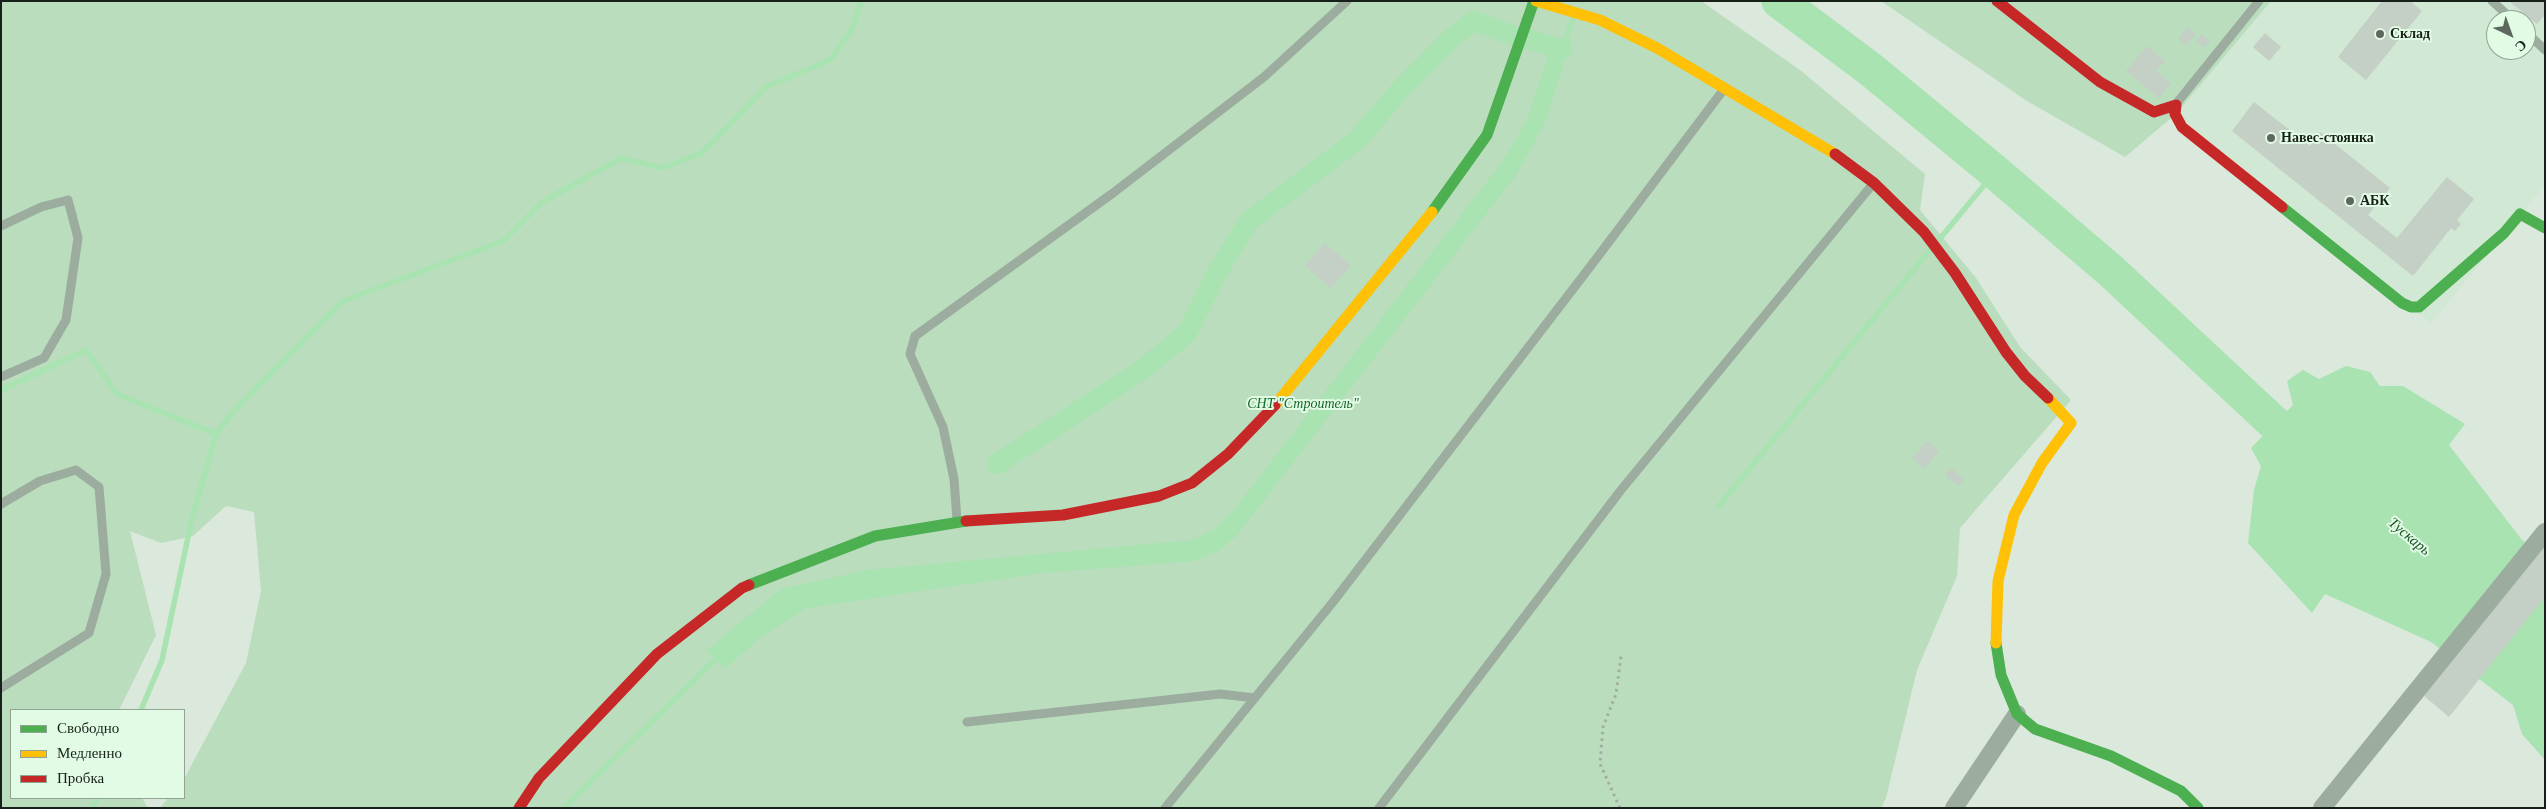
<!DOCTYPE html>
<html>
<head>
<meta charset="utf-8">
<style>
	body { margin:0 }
	#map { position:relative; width:2546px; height:809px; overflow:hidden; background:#dbe8dc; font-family:Georgia,serif }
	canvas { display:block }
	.frame { position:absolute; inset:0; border:2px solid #182119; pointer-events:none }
	.legend { position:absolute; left:10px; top:709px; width:175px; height:90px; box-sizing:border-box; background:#e2fbe4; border:1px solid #91a493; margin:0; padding:6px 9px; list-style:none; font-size:15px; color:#182119 }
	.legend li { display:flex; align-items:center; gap:10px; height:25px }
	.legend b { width:25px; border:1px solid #91a493 }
	.north { position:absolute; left:2486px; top:10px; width:50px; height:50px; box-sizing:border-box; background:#e2fbe4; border:1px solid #91a493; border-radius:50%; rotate:138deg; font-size:14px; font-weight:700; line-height:20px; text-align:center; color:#182119 }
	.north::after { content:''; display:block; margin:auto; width:18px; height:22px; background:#5c675d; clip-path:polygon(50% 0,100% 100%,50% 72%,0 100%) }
</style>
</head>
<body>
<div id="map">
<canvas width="2546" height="809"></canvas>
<div class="frame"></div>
<ul class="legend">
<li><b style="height:6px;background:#4caf50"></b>Свободно</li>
<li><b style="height:6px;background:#ffc107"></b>Медленно</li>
<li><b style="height:6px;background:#c62828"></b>Пробка</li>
</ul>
<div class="north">С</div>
</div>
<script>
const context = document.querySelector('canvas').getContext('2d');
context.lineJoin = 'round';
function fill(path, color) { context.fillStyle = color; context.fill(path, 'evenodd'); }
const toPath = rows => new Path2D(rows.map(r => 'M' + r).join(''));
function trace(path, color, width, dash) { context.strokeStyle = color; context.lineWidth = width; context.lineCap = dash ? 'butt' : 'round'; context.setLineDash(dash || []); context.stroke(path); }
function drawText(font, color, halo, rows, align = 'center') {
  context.font = font + ' Georgia,serif'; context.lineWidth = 4; context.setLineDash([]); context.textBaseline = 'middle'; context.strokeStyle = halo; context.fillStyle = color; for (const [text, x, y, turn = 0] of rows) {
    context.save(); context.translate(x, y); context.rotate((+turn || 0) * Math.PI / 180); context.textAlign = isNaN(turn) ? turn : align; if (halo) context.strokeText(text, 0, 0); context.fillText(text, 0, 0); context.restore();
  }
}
const built = toPath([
	[2271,1,2545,1,2545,185,2431,323,2176,114],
	[2496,20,2526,20,2526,50,2496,50]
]);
const green = toPath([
	[1,1,1701,1,1800,70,1925,174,1920,210,1976,278,2020,347,2071,400,1960,528,1957,576,1917,670,1886,798,1881,808,160,808,168,798,184,798,184,779,246,663,261,591,254,512,226,506,193,536,161,543,130,531,156,635,119,710,11,710,11,798,142,798,148,808,1,808],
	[1881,1,2271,1,2176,114,2125,157,2027,101]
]);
const water = toPath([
	[1554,37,1571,40,1545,123,1516,175,1237,535,1218,551,1194,561,1042,573,806,608,758,639,725,669,707,650,781,589,868,570,1192,540,1215,529,1234,510,1499,166,1527,121],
	[2346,366,2370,372,2380,386,2403,386,2465,424,2449,445,2522,540,2545,556,2545,760,2522,734,2513,705,2431,642,2325,594,2312,613,2248,543,2254,490,2261,466,2251,448,2293,405,2287,381,2303,370,2319,379]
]);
const stream = toPath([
	[1563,46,1573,19],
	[1938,241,1995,172],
	[1,390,86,350,117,394,216,434,233,412,343,301,503,241,542,202,622,158,662,168,702,153,766,87,830,60,852,29,861,1],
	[1718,507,1930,250],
	[141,710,162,660,191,523,216,434],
	[92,808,97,798],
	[564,808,720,655]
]);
const canal = toPath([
	[997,464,1142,370,1187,333,1218,271,1249,221,1356,141,1402,88,1453,37,1474,21,1509,34,1562,49]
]);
const river = toPath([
	[1779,1,1870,69,1995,172,2111,271,2274,423,2310,454]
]);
const building = toPath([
	[2382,1,2410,1,2422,11,2366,80,2338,57],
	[2509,1,2545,1,2545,15,2537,24],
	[2188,27,2196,34,2186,45,2178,38],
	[2265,33,2281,47,2269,61,2253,47],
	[2202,34,2210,42,2203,48,2196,41],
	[2147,46,2165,61,2156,71,2171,83,2159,98,2126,71],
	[2254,102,2310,146,2320,132,2390,188,2368,215,2397,238,2447,177,2474,199,2457,220,2461,224,2455,231,2451,228,2413,276,2232,131],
	[1325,243,1351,266,1330,288,1305,265],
	[1927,441,1939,451,1924,469,1912,458],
	[1951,468,1964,479,1958,486,1945,475],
	[2545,545,2545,597,2449,717,2424,696]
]);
const path = toPath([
	[1620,808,1600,764,1603,727,1616,694,1621,656]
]);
const lane = toPath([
	[2492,1,2513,20],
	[2526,32,2545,50],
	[2176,104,2259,1],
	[1,226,41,207,68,200,78,238,66,320,44,358,1,377],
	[1,504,40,481,76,470,99,487,106,574,89,633,1,688],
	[957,520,954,479,943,427,910,354,915,336,1113,193,1264,77,1347,1],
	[967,722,1220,694,1255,698],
	[1165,808,1333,602,1596,259,1724,89],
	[1379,808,1621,490,1872,185]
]);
const street = toPath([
	[1954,808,2017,714],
	[2322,808,2545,532]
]);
const fast = toPath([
	[2282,207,2402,303,2411,307,2419,307,2504,233,2520,214,2545,228],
	[1432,212,1487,135,1534,1],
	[749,585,875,536,966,521],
	[1996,643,2001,675,2017,714,2035,729,2111,756,2181,791,2198,808]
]);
const slow = toPath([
	[1536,1,1600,20,1657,48,1835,154],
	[1275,405,1432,212],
	[1996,643,1998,581,2014,515,2042,463,2071,423,2048,398]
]);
const jam = toPath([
	[1997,1,2100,82,2154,112,2176,105,2175,114,2182,127,2282,207],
	[1835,154,1874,183,1924,232,1955,273,2006,352,2025,376,2048,398],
	[966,521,1063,515,1159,496,1192,483,1228,454,1275,405],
	[519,808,539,778,657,654,742,588,749,585]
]);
const markers = [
	[2380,34,5,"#5c675d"],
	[2271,138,5,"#5c675d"],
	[2350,201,5,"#5c675d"]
];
const poiNames = [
	["Склад",2390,34],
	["Навес-стоянка",2281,138],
	["АБК",2360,201]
];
const parkNames = [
	["СНТ \"Строитель\"",1303,404]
];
const waterNames = [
	["Тускарь",2409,537,40]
];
fill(built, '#d1e8d4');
fill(green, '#b9ddbd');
fill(water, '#a8e3b1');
trace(stream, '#a8e3b1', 5.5);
trace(canal, '#a8e3b1', 20);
trace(river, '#a8e3b1', 35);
fill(building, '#c4cfc5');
trace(path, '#a1ada2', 3, [2.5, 4]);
trace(lane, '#9cad9f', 9);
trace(street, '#9cad9f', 18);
trace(fast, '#4caf50', 11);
trace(slow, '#ffc107', 11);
trace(jam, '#c62828', 11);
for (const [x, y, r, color] of markers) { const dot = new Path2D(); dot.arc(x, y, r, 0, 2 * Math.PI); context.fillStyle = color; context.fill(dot); trace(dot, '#e2fbe4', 2); }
drawText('bold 14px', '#182119', '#e2fbe4', poiNames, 'left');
drawText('italic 14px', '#14682d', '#e2fbe4', parkNames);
drawText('italic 15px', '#1a5127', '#e2fbe4', waterNames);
</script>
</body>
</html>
